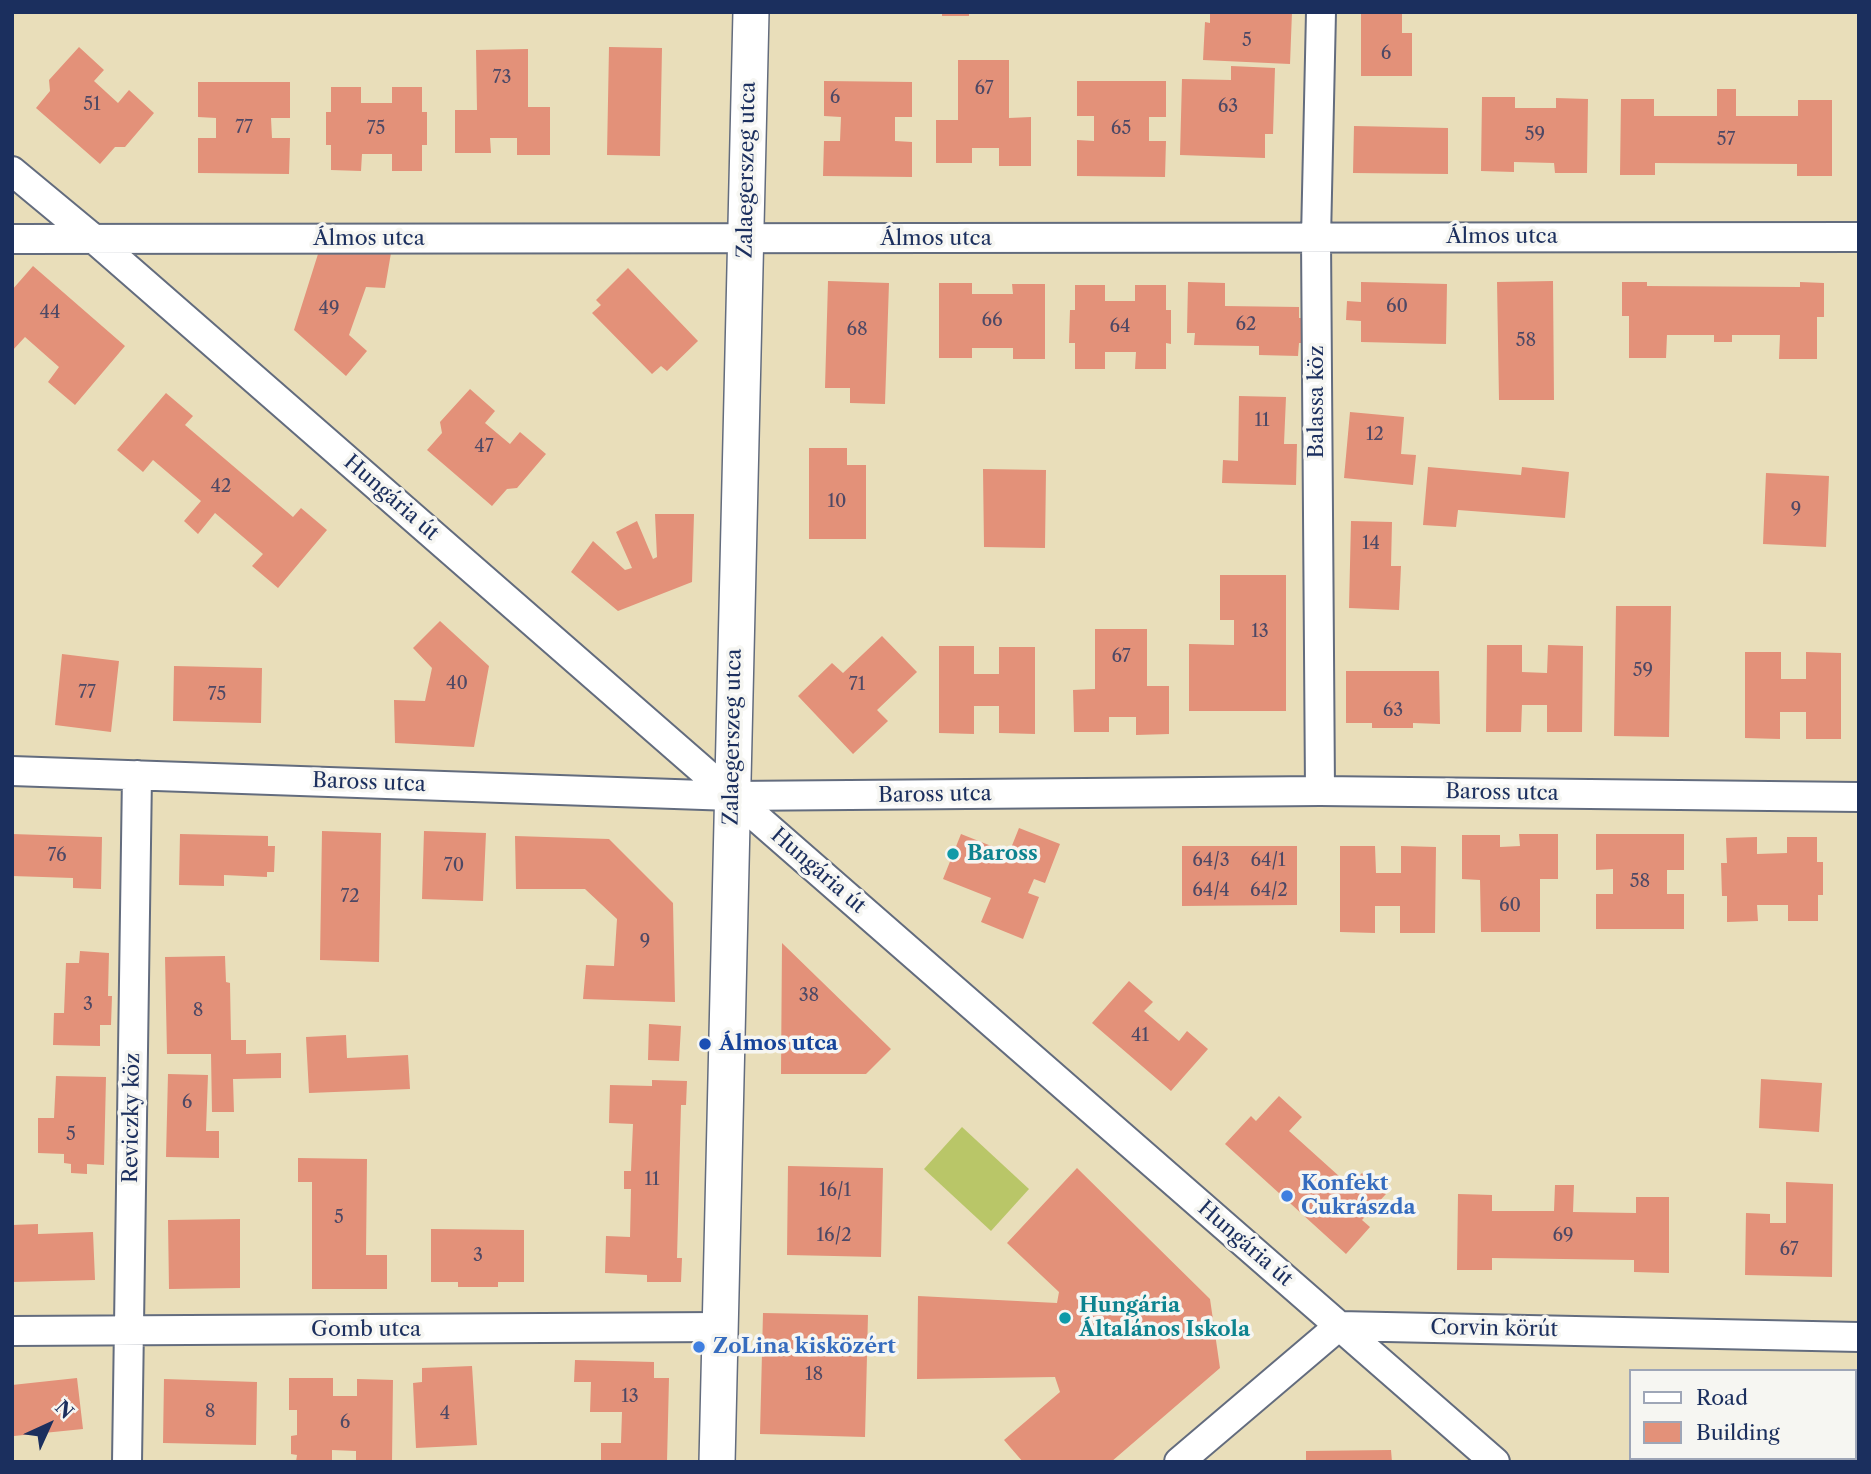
<!DOCTYPE html>
<html>
<head>
<meta charset="utf-8">
<style>
	body { margin:0 }
	#map { position:relative; width:1871px; height:1474px; overflow:hidden; background:#e9deba; font-family:"Libre Caslon Text",serif }
	canvas { display:block }
	.frame { position:absolute; inset:0; border:14px solid #1b2f5e; pointer-events:none }
	.legend { position:absolute; left:1629px; top:1369px; width:228px; height:91px; box-sizing:border-box; background:#f6f6f2; border:2px solid #9ea6b7; margin:0; padding:9px 12px; list-style:none; font-size:21px; color:#1b2f5e }
	.legend li { display:flex; align-items:center; gap:14px; height:35px }
	.legend b { width:35px; border:2px solid #9ea6b7 }
	.north { position:absolute; left:14px; top:1390px; width:70px; height:70px; -webkit-text-stroke:5px #f6f6f2; paint-order:stroke; rotate:45deg; font-size:19px; font-weight:700; line-height:28px; text-align:center; color:#1b2f5e }
	.north::after { content:''; display:block; margin:auto; width:24px; height:32px; background:#1b2f5e; clip-path:polygon(50% 0,100% 100%,50% 72%,0 100%) }
</style>
</head>
<body>
<div id="map">
<canvas width="1871" height="1474"></canvas>
<div class="frame"></div>
<ul class="legend">
<li><b style="height:9px;background:#fff"></b>Road</li>
<li><b style="height:19px;background:#e39179"></b>Building</li>
</ul>
<div class="north">N</div>
</div>
<script>
const context = document.querySelector('canvas').getContext('2d');
context.lineJoin = 'round';
function fill(path, color) { context.fillStyle = color; context.fill(path, 'evenodd'); }
const toPath = rows => new Path2D(rows.map(r => 'M' + r).join(''));
function trace(path, color, width, dash) { context.strokeStyle = color; context.lineWidth = width; context.lineCap = dash ? 'butt' : 'round'; context.setLineDash(dash || []); context.stroke(path); }
function drawText(font, color, halo, rows, align = 'center') {
  context.font = font + ' "Libre Caslon Text",serif'; context.lineWidth = 7; context.setLineDash([]); context.textBaseline = 'middle'; context.strokeStyle = halo; context.fillStyle = color; for (const [text, x, y, turn = 0] of rows) {
    context.save(); context.translate(x, y); context.rotate((+turn || 0) * Math.PI / 180); context.textAlign = isNaN(turn) ? turn : align; if (halo) context.strokeText(text, 0, 0); context.fillText(text, 0, 0); context.restore();
  }
}
const green = toPath([
	[962,1127,1029,1189,991,1231,924,1169]
]);
const building = toPath([
	[942,12,969,12,969,16,942,16],
	[1210,12,1292,12,1290,64,1203,60,1205,22,1210,23],
	[1361,12,1402,12,1402,33,1412,33,1412,76,1361,76],
	[79,47,104,70,94,81,118,103,129,90,154,113,125,147,115,147,100,164,36,108,50,91,49,80],
	[609,47,662,48,660,156,607,155],
	[528,49,528,107,550,107,550,155,517,155,517,138,490,138,491,153,455,153,455,110,477,110,476,50],
	[958,60,1009,60,1009,118,1031,117,1031,166,999,166,999,148,972,148,972,163,936,163,936,120,958,120],
	[1231,66,1275,68,1273,134,1265,134,1265,158,1180,155,1182,79,1231,80],
	[824,81,912,82,912,117,895,117,895,141,912,142,912,177,823,176,824,141,840,141,841,117,824,116],
	[1077,81,1166,81,1166,117,1149,117,1149,141,1166,141,1165,177,1077,176,1077,140,1094,141,1094,116,1077,116],
	[198,82,290,82,290,118,271,118,272,138,290,138,289,174,198,173,198,138,216,138,216,118,198,117],
	[331,87,361,87,361,103,392,103,392,87,422,87,422,112,427,112,427,145,422,145,422,171,392,171,392,154,362,154,361,171,331,170,331,145,326,145,326,112,331,112],
	[1717,89,1736,89,1736,116,1798,116,1798,100,1832,100,1832,176,1797,176,1797,164,1655,163,1655,175,1620,175,1621,99,1654,99,1654,116,1717,116],
	[1482,97,1515,97,1515,108,1556,108,1556,98,1588,99,1587,173,1555,173,1554,163,1514,162,1514,172,1481,171],
	[1354,126,1448,128,1448,174,1353,173],
	[391,253,385,288,366,287,349,335,367,351,346,376,294,330,318,254],
	[33,266,125,346,75,405,48,382,59,367,25,337,12,351,12,290],
	[628,268,698,341,667,371,661,366,652,374,592,313,601,305,596,300],
	[828,281,889,283,885,404,850,403,850,388,825,388],
	[1553,281,1554,400,1499,400,1497,282],
	[1188,282,1225,283,1225,306,1299,307,1299,318,1305,318,1304,343,1299,343,1298,356,1259,355,1259,346,1194,345,1195,333,1187,333],
	[1361,282,1447,284,1446,344,1361,342,1361,321,1346,320,1347,301,1361,302],
	[1622,282,1647,282,1647,286,1800,287,1800,282,1824,283,1824,317,1817,317,1817,359,1779,359,1780,335,1732,335,1732,342,1714,342,1714,335,1667,335,1666,358,1629,358,1629,316,1622,316],
	[939,283,972,283,972,294,1013,294,1012,284,1045,284,1045,359,1013,359,1013,348,972,348,972,358,939,358],
	[1075,285,1105,285,1105,301,1135,301,1135,285,1166,285,1166,310,1171,310,1171,344,1166,343,1166,369,1135,369,1136,352,1105,352,1105,369,1075,369,1075,343,1069,343,1070,310,1075,310],
	[470,389,495,411,485,423,510,444,520,432,546,454,517,488,507,489,492,506,427,450,442,433,440,422],
	[166,393,193,416,185,425,293,517,301,508,327,530,278,588,252,566,263,554,215,513,198,534,184,521,201,501,153,460,143,472,117,450],
	[1239,396,1286,397,1284,444,1297,444,1296,485,1222,483,1223,460,1238,461],
	[1350,412,1404,417,1401,454,1416,455,1413,485,1344,478],
	[809,448,847,448,847,465,866,465,866,539,809,539],
	[1428,467,1521,475,1522,467,1569,472,1565,518,1458,510,1456,527,1423,525],
	[983,469,1046,470,1045,548,984,547],
	[1766,473,1829,476,1826,547,1763,544],
	[655,514,694,514,692,582,618,611,571,572,593,541,625,570,632,568,616,532,637,521,653,559,657,557],
	[1351,521,1392,522,1391,566,1401,566,1399,610,1349,608],
	[1220,575,1286,575,1286,711,1189,711,1189,644,1234,645,1234,620,1220,620],
	[1616,606,1671,606,1669,737,1614,736],
	[440,621,489,666,474,747,395,743,394,700,425,701,432,668,413,648],
	[1095,629,1147,629,1147,686,1169,686,1169,734,1136,735,1136,717,1109,717,1109,732,1074,732,1073,690,1095,689],
	[882,636,917,672,877,710,888,721,853,754,798,696,832,663,843,673],
	[1487,645,1522,645,1522,672,1547,673,1548,645,1583,646,1582,732,1547,732,1547,705,1522,705,1521,732,1486,732],
	[939,646,974,646,974,674,999,674,999,647,1035,647,1035,734,999,733,999,706,974,706,974,734,939,733],
	[1745,652,1781,652,1781,679,1806,679,1806,652,1841,653,1841,739,1806,739,1806,712,1780,712,1780,739,1745,738],
	[62,654,119,661,111,732,55,725],
	[174,666,262,668,261,723,173,721],
	[1346,671,1439,671,1440,724,1413,723,1413,728,1372,728,1372,723,1346,723],
	[1019,828,1060,844,1045,883,1034,879,1028,893,1039,897,1023,939,981,922,991,898,943,879,961,834,1009,853],
	[322,831,381,833,379,962,320,960],
	[424,831,486,833,483,901,422,899],
	[12,834,102,837,101,889,73,888,73,878,12,876],
	[180,834,268,836,268,846,275,846,274,872,267,872,267,877,224,875,224,886,179,885],
	[1519,834,1558,834,1558,879,1540,879,1540,932,1481,932,1480,880,1462,879,1462,835,1500,835,1500,847,1520,846],
	[1596,834,1684,834,1684,870,1667,870,1667,894,1684,894,1684,929,1596,929,1596,894,1613,894,1613,869,1596,870],
	[515,836,609,839,673,903,675,1002,583,999,586,965,614,966,617,919,585,889,516,889],
	[1757,837,1757,854,1787,853,1787,837,1817,837,1817,862,1823,862,1823,895,1818,895,1818,921,1788,921,1788,905,1757,905,1758,921,1727,922,1727,896,1722,896,1721,863,1727,863,1726,838],
	[1182,846,1297,846,1297,905,1182,906],
	[1340,846,1375,846,1376,873,1401,873,1401,846,1436,847,1435,933,1400,933,1400,906,1375,906,1375,933,1340,932],
	[782,943,891,1049,866,1074,781,1074],
	[80,951,109,953,108,996,112,996,111,1025,100,1025,100,1046,53,1045,54,1013,64,1013,66,963,79,963],
	[225,956,226,982,230,983,231,1040,246,1040,246,1054,281,1053,281,1078,233,1079,234,1112,212,1112,211,1054,167,1054,165,957],
	[1129,981,1153,1002,1144,1011,1179,1041,1187,1031,1208,1049,1171,1091,1092,1023],
	[649,1024,681,1026,679,1061,648,1060],
	[346,1035,347,1058,408,1055,410,1089,309,1093,306,1037],
	[168,1074,208,1075,206,1131,219,1131,219,1158,166,1157],
	[56,1076,106,1077,104,1165,87,1164,87,1174,71,1173,71,1164,64,1163,64,1154,38,1153,38,1118,54,1118],
	[1761,1079,1822,1083,1819,1132,1759,1128],
	[652,1080,687,1081,686,1105,681,1105,677,1258,682,1258,681,1282,647,1282,647,1275,605,1273,606,1236,630,1237,631,1189,624,1189,624,1171,631,1171,633,1124,609,1123,610,1085,652,1086],
	[1279,1096,1302,1117,1289,1131,1350,1186,1362,1173,1386,1194,1362,1220,1370,1227,1346,1254,1225,1144,1251,1116,1256,1121],
	[298,1158,367,1159,366,1255,387,1255,387,1289,312,1289,312,1182,298,1182],
	[788,1166,883,1168,881,1257,787,1255],
	[1077,1168,1210,1299,1220,1368,1111,1462,1023,1462,1004,1440,1060,1392,1055,1377,917,1379,918,1296,1057,1303,1059,1292,1007,1243],
	[1786,1182,1833,1184,1832,1277,1745,1275,1746,1213,1770,1214,1770,1223,1786,1223],
	[1555,1185,1574,1185,1573,1212,1636,1213,1636,1197,1669,1197,1669,1273,1634,1272,1634,1260,1492,1258,1492,1270,1457,1270,1458,1194,1492,1195,1492,1211,1554,1211],
	[240,1219,240,1288,169,1289,168,1220],
	[38,1224,38,1234,93,1232,95,1280,12,1282,12,1225],
	[431,1229,524,1230,524,1282,498,1282,498,1287,458,1287,458,1282,431,1282],
	[763,1313,868,1315,865,1437,760,1434],
	[575,1360,654,1362,654,1378,669,1378,667,1462,601,1462,601,1443,621,1443,622,1412,590,1412,591,1382,574,1382],
	[472,1366,477,1445,416,1448,413,1383,422,1382,422,1368],
	[77,1378,83,1429,14,1436,12,1385],
	[289,1378,333,1378,333,1396,357,1396,357,1379,393,1380,392,1462,356,1462,356,1451,332,1450,332,1462,296,1462,297,1455,291,1454,291,1436,297,1435,297,1410,289,1410],
	[164,1379,257,1382,256,1445,163,1443],
	[1855,1435,1859,1435,1859,1462,1794,1462,1795,1458,1855,1458],
	[1391,1450,1392,1462,1306,1462,1306,1451],
	[1694,1458,1784,1458,1788,1462,1698,1462]
]);
const minor = toPath([
	[12,171,94,239,1495,1462],
	[12,239,1859,237],
	[12,771,732,796,1320,791,1859,797],
	[1320,791,1316,238,1321,12],
	[12,1331,720,1327],
	[127,1462,137,775],
	[1179,1462,1339,1326,1859,1337]
]);
const tertiary = toPath([
	[717,1462,751,12]
]);
const markers = [
	[953,854,7,"#0f9aa8"],
	[705,1044,7,"#1a4fb4"],
	[1287,1196,7,"#3f7fe0"],
	[1065,1318,7,"#0f9aa8"],
	[699,1347,7,"#3f7fe0"]
];
const numberNames = [
	["5",1247,41],
	["6",1386,54],
	["73",502,78],
	["67",984,89],
	["6",835,98],
	["51",92,105],
	["63",1228,107],
	["77",244,128],
	["75",376,129],
	["65",1121,129],
	["59",1535,135],
	["57",1726,140],
	["60",1397,307],
	["49",329,309],
	["44",50,313],
	["66",992,321],
	["62",1246,325],
	["64",1120,327],
	["68",857,330],
	["58",1526,341],
	["11",1262,421],
	["12",1375,435],
	["47",484,447],
	["42",221,487],
	["10",837,502],
	["9",1796,510],
	["14",1371,544],
	["13",1260,632],
	["67",1121,657],
	["59",1643,671],
	["40",457,684],
	["71",857,685],
	["77",87,693],
	["75",217,695],
	["63",1393,711],
	["76",57,856],
	["64/3",1211,861],
	["64/1",1268,861],
	["70",454,866],
	["58",1640,882],
	["64/4",1211,891],
	["64/2",1269,891],
	["72",350,897],
	["60",1510,906],
	["9",645,942],
	["38",809,996],
	["3",88,1005],
	["8",198,1011],
	["41",1140,1036],
	["6",187,1103],
	["5",71,1135],
	["11",652,1180],
	["16/1",835,1191],
	["5",339,1218],
	["16/2",834,1236],
	["69",1563,1236],
	["67",1789,1250],
	["3",478,1256],
	["18",814,1375],
	["13",630,1397],
	["8",210,1412],
	["4",445,1414],
	["6",345,1423]
];
const streetNames = [
	["Zalaegerszeg utca",747,170,-89],
	["Álmos utca",1502,237],
	["Álmos utca",369,239],
	["Álmos utca",936,239],
	["Balassa köz",1317,402,-90],
	["Hungária út",391,498,41],
	["Zalaegerszeg utca",733,737,-89],
	["Baross utca",369,783,2],
	["Baross utca",1502,793,1],
	["Baross utca",935,795,-1],
	["Hungária út",818,871,41],
	["Reviczky köz",132,1118,-89],
	["Hungária út",1245,1244,41],
	["Corvin körút",1494,1329,1],
	["Gomb utca",366,1330]
];
const cultureNames = [
	["Baross",967,854],
	["Hungária",1079,1306],
	["Általános Iskola",1079,1330]
];
const transitNames = [
	["Álmos utca",719,1044]
];
const shopNames = [
	["Konfekt",1301,1184],
	["Cukrászda",1301,1208],
	["ZoLina kisközért",713,1347]
];
fill(green, '#b9c668');
fill(building, '#e39179');
trace(minor, '#636c7e', 32);
trace(tertiary, '#636c7e', 38);
trace(minor, '#fff', 28);
trace(tertiary, '#fff', 35);
for (const [x, y, r, color] of markers) { const dot = new Path2D(); dot.arc(x, y, r, 0, 2 * Math.PI); context.fillStyle = color; context.fill(dot); trace(dot, '#f6f6f2', 2.5); }
drawText('18px', '#4d4865', null, numberNames);
drawText('21px', '#1b2f5e', '#f6f6f2', streetNames);
drawText('bold 21px', '#0d838f', '#f6f6f2', cultureNames, 'left');
drawText('bold 21px', '#164399', '#f6f6f2', transitNames, 'left');
drawText('bold 21px', '#366cbe', '#f6f6f2', shopNames, 'left');
</script>
</body>
</html>
